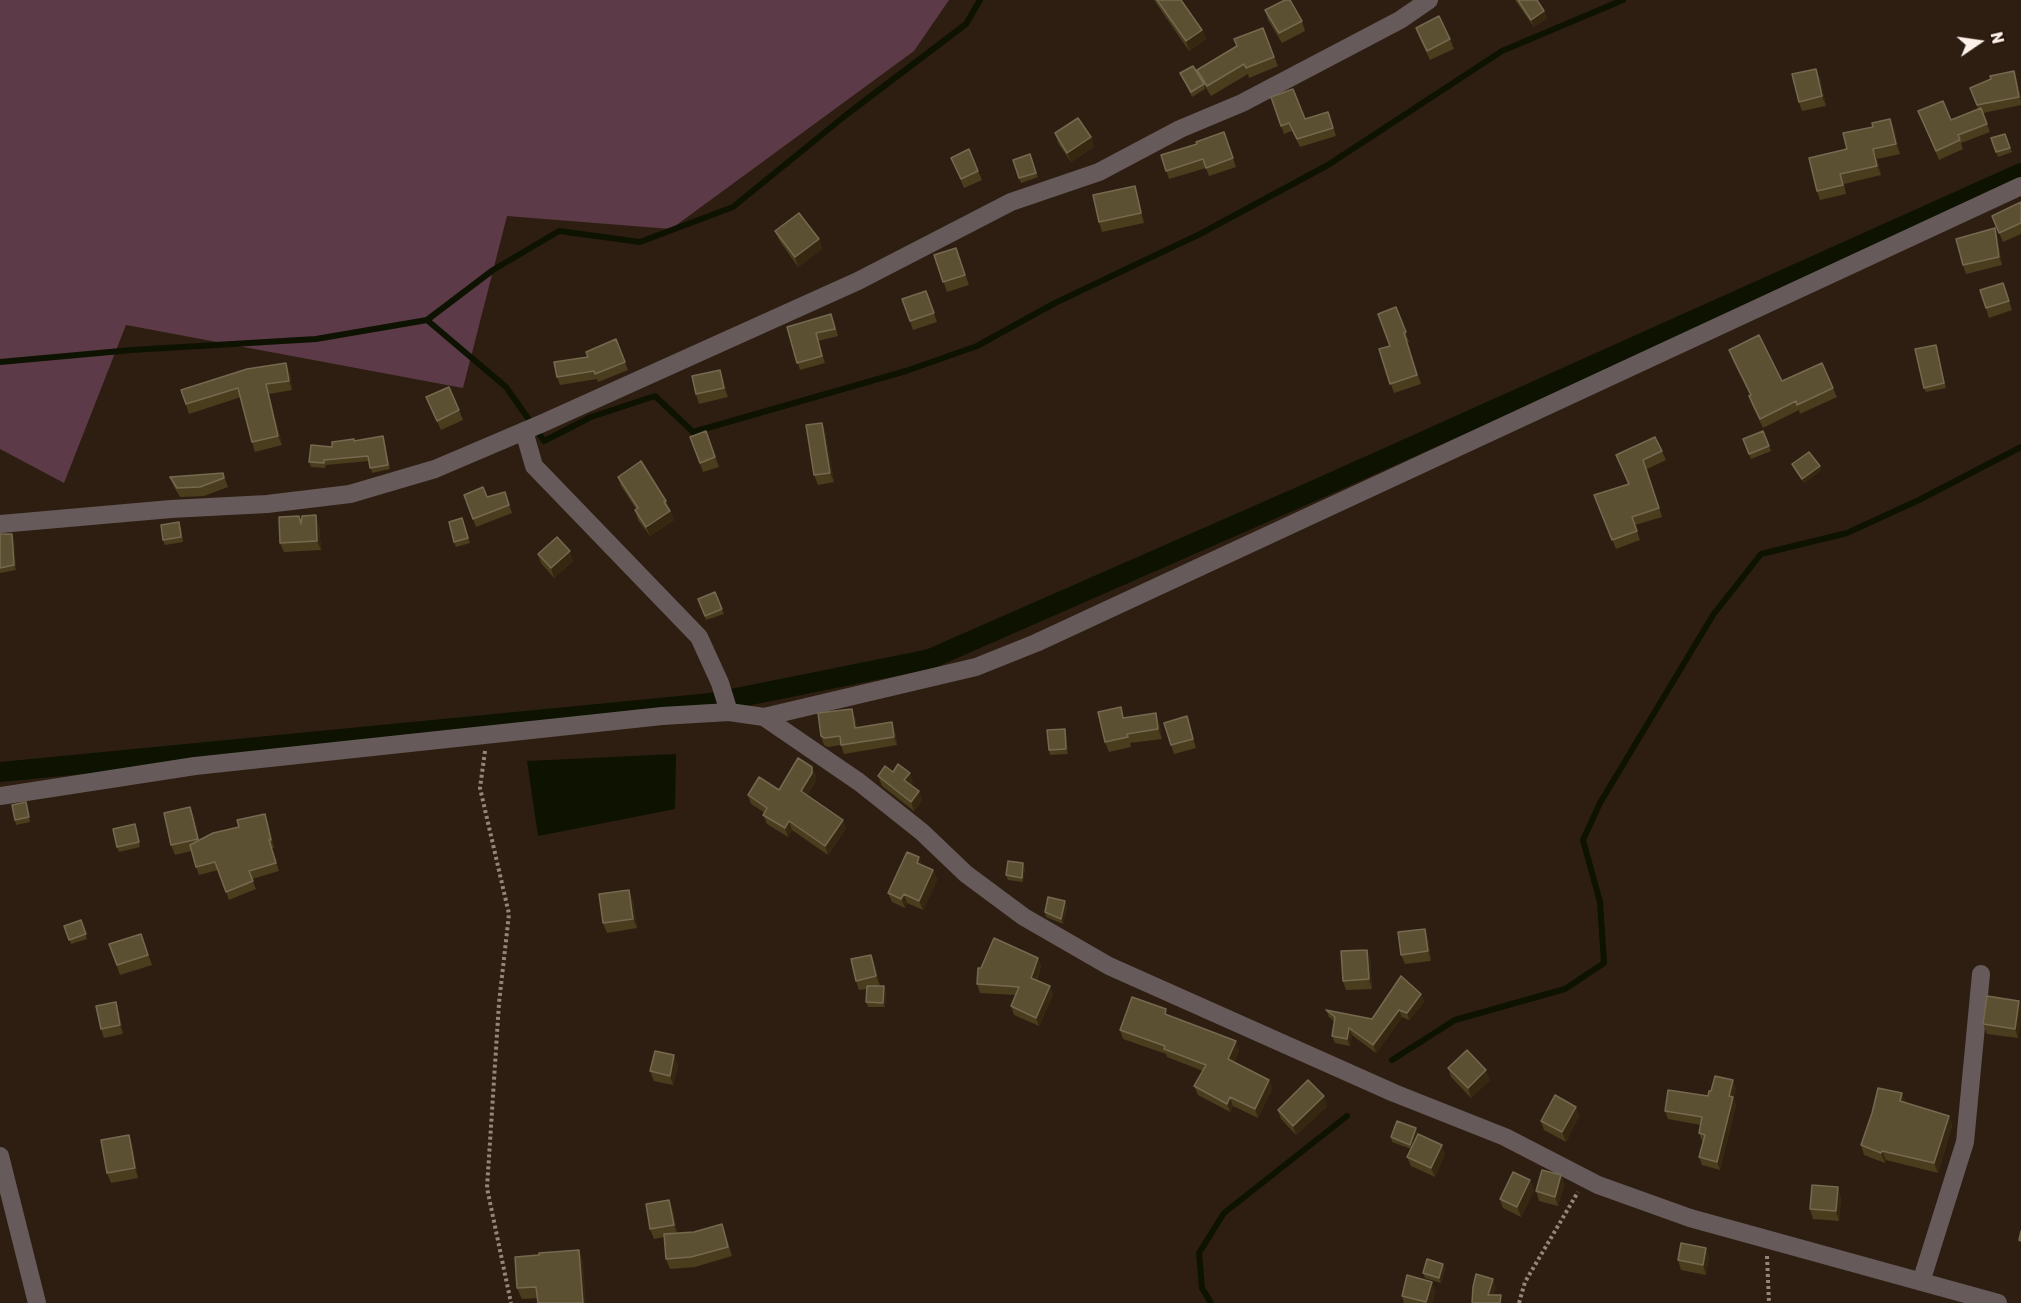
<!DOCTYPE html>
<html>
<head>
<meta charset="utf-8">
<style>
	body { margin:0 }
	#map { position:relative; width:2021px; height:1303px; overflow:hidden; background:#2e1e12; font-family:Rubik,sans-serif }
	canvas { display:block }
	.north { position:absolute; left:1949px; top:12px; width:60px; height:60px; -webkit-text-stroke:4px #241409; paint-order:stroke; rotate:77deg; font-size:16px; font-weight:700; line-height:24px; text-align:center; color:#fdf1e9 }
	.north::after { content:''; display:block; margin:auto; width:21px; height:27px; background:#fdf1e9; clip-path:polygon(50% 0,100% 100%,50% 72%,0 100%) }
</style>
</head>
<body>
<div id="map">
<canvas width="2021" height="1303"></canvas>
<div class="north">N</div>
</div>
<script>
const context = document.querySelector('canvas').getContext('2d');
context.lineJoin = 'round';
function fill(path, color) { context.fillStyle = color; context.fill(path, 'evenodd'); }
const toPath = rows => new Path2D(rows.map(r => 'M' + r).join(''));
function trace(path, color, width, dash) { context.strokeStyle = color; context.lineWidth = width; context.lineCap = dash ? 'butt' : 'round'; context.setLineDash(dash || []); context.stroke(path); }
const forest = toPath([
	[0,0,949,0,914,51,671,229,507,216,463,388,126,325,64,483,0,449]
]);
const water = toPath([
	[676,754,675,809,538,836,527,761]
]);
const stream = toPath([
	[427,320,506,387,544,441,591,417,655,396,693,432,906,371,977,346,1055,303,1200,234,1328,165,1502,51,1623,0],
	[0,362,132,350,316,339,427,320,493,270,559,231,640,242,733,207,846,115,966,24,980,0],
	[1392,1060,1455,1020,1565,989,1604,963,1600,902,1583,840,1600,803,1713,615,1761,554,1847,533,1919,500,2021,447],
	[1211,1303,1202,1288,1199,1253,1224,1213,1347,1116]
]);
const canal = toPath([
	[0,772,711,703,930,659,1313,491,2021,173]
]);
const path = toPath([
	[485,751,480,788,509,914,499,1003,487,1188,511,1303],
	[1767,1256,1769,1303],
	[1519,1303,1525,1282,1578,1192]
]);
const minor = toPath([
	[524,431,534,466,699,637,720,683,729,712],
	[0,524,171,509,267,504,350,494,435,469,543,423,858,281,1011,202,1099,172,1180,129,1242,103,1400,20,1429,0],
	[764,717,859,782,922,832,966,874,1024,917,1109,966,1394,1093,1505,1137,1598,1185,1690,1218,1998,1303],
	[0,796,195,766,662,716,729,712,764,717,976,667,1036,643,2021,186],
	[0,1156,37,1303],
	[1921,1282,1965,1142,1981,974]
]);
const wall = toPath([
	[1154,0,1181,0,1202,30,1206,39,1189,51],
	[1515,0,1537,0,1544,11,1547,18,1534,27],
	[1265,10,1302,21,1305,31,1282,43,1268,20],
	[1263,28,1278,66,1249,78,1248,74,1211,96,1204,85,1205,89,1192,97,1180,73,1200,78,1197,70,1237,46],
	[1416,28,1450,39,1454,49,1430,60,1419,37],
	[1816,69,1820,78,1826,106,1802,111,1799,102],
	[2014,71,2017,80,2021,100,2021,105,1983,113,1990,132,1961,143,1963,149,1939,160,1918,111,1951,120,1978,109,1970,88],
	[1271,97,1305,119,1331,120,1336,136,1300,147,1292,131,1284,134],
	[1894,128,1900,154,1877,159,1881,175,1844,184,1846,194,1820,200,1817,191,1847,149],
	[1224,132,1236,167,1209,176,1206,168,1169,179,1161,155,1197,144],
	[1055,133,1091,137,1094,147,1071,162,1058,143],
	[2005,134,2012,152,1998,157,1991,138],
	[1030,154,1038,177,1021,183,1013,160],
	[951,158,978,171,982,180,964,188],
	[1135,186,1138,195,1144,223,1102,232,1099,222],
	[2021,202,2021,234,2003,242,1992,216],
	[1995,228,1997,236,2002,265,1966,274,1963,265],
	[775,231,819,239,822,249,798,267,779,240],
	[956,248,969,285,947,292,934,255],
	[2003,283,2012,310,1989,318,1980,290],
	[926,291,937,322,913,330,910,321],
	[1396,307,1409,342,1407,342,1421,384,1394,393,1379,349,1390,346],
	[834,321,838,336,818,341,825,363,800,370,787,327],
	[616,339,628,370,598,382,597,379,560,385,557,377],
	[1729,350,1782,381,1833,388,1837,397,1800,414,1799,410,1763,428,1752,405,1749,396,1750,395,1732,359],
	[1937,350,1946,388,1926,392,1924,388],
	[290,373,292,390,269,394,282,445,255,452,252,442,241,397,189,414,181,390],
	[723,379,728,397,699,404,696,394],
	[426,397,459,410,463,420,441,430],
	[822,423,825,432,834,482,818,485,814,475],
	[706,431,719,467,703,472,690,437],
	[1763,431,1771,451,1751,459,1743,439],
	[384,440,390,469,372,473,369,461,326,465,325,468,311,467,309,462,332,447,354,441],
	[1662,451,1666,460,1647,469,1662,517,1635,525,1640,540,1616,549,1594,495,1628,484,1616,455],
	[1792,464,1820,466,1821,470,1804,483,1794,469],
	[223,473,228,487,204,496,180,497,174,487,170,477],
	[618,477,666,501,674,520,650,536,638,520,635,510,636,509,621,486],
	[505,492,512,513,476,527,464,495,487,497],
	[299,516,301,522,319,525,321,550,284,552,280,543],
	[464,523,470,543,456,547,454,542],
	[181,527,183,542,165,545,163,540],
	[0,534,14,539,16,570,0,573],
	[538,554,573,561,554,578,541,563],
	[715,592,724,614,706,620,698,599],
	[1187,716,1196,748,1174,754,1171,745],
	[855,717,857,728,895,731,897,745,844,754,841,745,828,747,824,745,821,736],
	[1124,717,1159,722,1162,739,1130,743,1131,747,1109,752,1105,742],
	[1065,729,1066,734,1068,754,1050,755,1049,750],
	[893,772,913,782,911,785,919,791,922,800,914,811,882,786,878,776],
	[816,775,816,781,807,795,846,828,828,855,792,830,788,837,767,824,763,815,765,813,751,804,748,795,779,790],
	[26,802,30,822,16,825,15,820],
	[190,807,194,816,199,840,268,822,274,848,272,848,279,871,252,879,256,889,229,900,218,870,199,875,191,851,175,855,171,845],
	[136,829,140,847,119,852,117,847],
	[922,865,933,870,937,880,923,910,907,903,905,908,892,902,888,893],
	[1025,868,1023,882,1008,880,1006,875],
	[633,900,637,928,607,933,603,923],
	[1067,906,1063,924,1046,917,1045,912],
	[81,920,87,939,71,944,64,926],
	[141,934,152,965,120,975,109,944],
	[1428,938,1431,961,1405,964,1401,955],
	[1367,950,1370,959,1372,989,1346,990,1343,981],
	[871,955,875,964,880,986,878,986,886,991,885,1007,868,1007,866,1002,867,989,859,990,856,981],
	[1038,958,1041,966,1037,980,1050,986,1053,995,1039,1026,1014,1015,1011,1006,1016,995,980,993,977,984,981,968],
	[1421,994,1424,1002,1409,1020,1402,1017,1376,1053,1352,1035,1350,1046,1335,1043,1332,1036,1335,1022,1329,1017,1326,1010,1372,1019],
	[2019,1001,2018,1038,1987,1034,1983,1024],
	[119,1012,123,1034,104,1038,101,1029],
	[1168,1015,1239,1050,1234,1062,1269,1080,1272,1089,1258,1118,1233,1106,1230,1112,1198,1095,1194,1086,1203,1071,1167,1057,1166,1054,1123,1039,1120,1030],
	[678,1065,673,1085,654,1081,650,1071],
	[1448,1068,1490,1080,1471,1098,1451,1077],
	[1736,1088,1733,1097,1736,1105,1720,1170,1702,1165,1699,1157,1704,1142,1702,1141,1699,1133,1701,1125,1668,1119,1665,1111,1708,1096,1711,1091],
	[1906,1103,1949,1116,1952,1126,1938,1173,1886,1160,1885,1163,1864,1155,1861,1145],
	[1327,1106,1296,1135,1281,1119,1278,1110],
	[1576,1107,1579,1116,1566,1142,1544,1130,1541,1121],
	[1418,1133,1445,1154,1435,1177,1411,1166,1407,1157,1411,1149,1392,1142,1391,1137],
	[129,1135,132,1144,138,1178,111,1183,107,1173],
	[1561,1175,1564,1185,1558,1206,1539,1201,1536,1191],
	[1534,1190,1521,1217,1503,1208,1500,1199],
	[1841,1197,1839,1221,1813,1219,1810,1209],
	[673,1210,677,1233,725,1233,732,1256,695,1267,670,1269,666,1259,664,1237,654,1239,650,1229],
	[1706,1248,1709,1257,1706,1275,1681,1270,1678,1260],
	[583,1261,537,1298,522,1299,517,1288],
	[1443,1264,1445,1269,1441,1283,1425,1278,1423,1273],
	[1435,1291,1432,1303,1404,1303,1402,1296]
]);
const shadedWall = toPath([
	[1544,11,1547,18,1534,27,1531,20],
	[1202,30,1206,39,1189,51,1186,41],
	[1816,69,1820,78,1826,106,1822,96],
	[2014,71,2017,80,2021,102,2019,97],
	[1890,119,1894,128,1900,154,1896,144],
	[1091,137,1094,147,1071,162,1067,153],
	[1873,149,1877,159,1881,175,1877,166],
	[1135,186,1138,195,1144,223,1141,213],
	[1995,228,1997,236,2002,265,1999,257],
	[819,239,822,249,798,267,795,257],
	[286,363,290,373,292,390,289,381],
	[720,370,723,379,728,397,724,388],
	[266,384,269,394,282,445,278,436],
	[822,423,825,432,834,482,830,473],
	[1820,466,1821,470,1804,483,1802,479],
	[670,511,674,520,650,536,646,527],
	[316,515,319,525,321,550,317,541],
	[12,534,14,539,16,570,14,565],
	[570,551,573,561,554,578,551,568],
	[852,709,855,717,858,736,855,728],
	[1156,713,1159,722,1162,739,1158,729],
	[892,722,895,731,897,745,894,737],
	[1065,729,1066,734,1068,754,1066,749],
	[812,767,816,775,816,781,805,800,801,791],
	[910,773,913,782,908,790,904,780],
	[919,791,922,800,914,811,911,802],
	[190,807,194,816,201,849,198,839],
	[265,814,268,822,274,848,271,840],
	[843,820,846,828,828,855,825,846],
	[789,821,792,830,788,837,785,828],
	[919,857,923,867,917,863],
	[1023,863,1025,868,1023,882,1022,878],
	[933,870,937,880,923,910,919,901],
	[629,890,633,900,637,928,633,919],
	[904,894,907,903,905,908,901,899],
	[1065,901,1067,906,1063,924,1061,919],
	[1425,929,1428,938,1431,961,1428,951],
	[1367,950,1370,959,1372,989,1369,979],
	[871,955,875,964,880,986,876,976],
	[1038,958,1041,966,1034,986,1031,978],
	[884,986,886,991,885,1007,883,1003],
	[1050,986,1053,995,1039,1026,1036,1018],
	[1421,994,1424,1002,1409,1020,1407,1013],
	[2019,1001,2021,1006,2021,1022,2018,1038,2015,1029],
	[116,1002,119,1012,123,1034,120,1025],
	[1399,1010,1402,1017,1376,1053,1373,1045],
	[1349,1028,1352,1035,1350,1046,1347,1039],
	[1236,1041,1239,1050,1231,1068,1228,1059],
	[674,1055,678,1065,673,1085,670,1076],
	[1486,1070,1490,1080,1471,1098,1468,1088],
	[1269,1080,1272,1089,1258,1118,1255,1109],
	[1733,1080,1736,1088,1733,1097,1736,1105,1720,1170,1717,1162],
	[1902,1093,1906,1103,1900,1101],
	[1324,1096,1327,1106,1296,1135,1293,1126],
	[1230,1097,1233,1106,1230,1112,1227,1104],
	[1576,1107,1579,1116,1566,1142,1562,1132],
	[1949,1116,1952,1126,1938,1173,1934,1163],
	[1416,1128,1418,1133,1412,1150,1410,1145],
	[129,1135,132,1144,138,1178,135,1168],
	[1442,1145,1445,1154,1435,1177,1431,1168],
	[1882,1151,1886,1160,1885,1163,1881,1153],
	[1561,1175,1564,1185,1558,1206,1555,1197],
	[1530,1180,1534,1190,1521,1217,1517,1207],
	[1838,1187,1841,1197,1839,1221,1836,1211],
	[669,1200,673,1210,677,1235,674,1225],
	[1706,1248,1709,1257,1706,1275,1703,1265],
	[579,1250,583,1261,586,1303,583,1303],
	[1443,1264,1445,1269,1441,1283,1439,1278],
	[1493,1279,1496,1287,1492,1303,1488,1295],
	[1432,1282,1435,1291,1432,1303,1426,1303]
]);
const building = toPath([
	[1157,0,1181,0,1202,30,1186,41,1157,0],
	[1285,0,1290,0,1302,21,1279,33,1265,10,1285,0],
	[1518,0,1537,0,1544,11,1531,20,1518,0],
	[1439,16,1450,39,1427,51,1416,28,1439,16],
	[1263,28,1274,57,1246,68,1244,64,1207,86,1197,70,1237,46,1234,39,1263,28],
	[1193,66,1204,84,1191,92,1180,73,1193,66],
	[1816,69,1822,96,1799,102,1792,74,1816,69],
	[2014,71,2019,97,1977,105,1970,88,1991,79,1990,76,2014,71],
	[1293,89,1305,119,1328,112,1333,128,1297,139,1289,123,1281,126,1271,97,1293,89],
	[1943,101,1951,120,1981,108,1987,124,1958,135,1960,140,1936,151,1918,111,1943,101],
	[1078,118,1091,137,1067,153,1055,133,1078,118],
	[1890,119,1896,144,1873,149,1877,166,1840,174,1843,185,1817,191,1809,158,1847,149,1843,133,1873,127,1872,123,1890,119],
	[1224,132,1233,158,1206,168,1203,159,1166,171,1161,155,1197,144,1196,142,1224,132],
	[2005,134,2010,148,1996,152,1991,138,2005,134],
	[969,149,978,171,961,179,951,158,969,149],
	[1030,154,1036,173,1019,178,1013,160,1030,154],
	[1135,186,1141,213,1099,222,1093,195,1135,186],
	[2021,202,2021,223,1999,233,1992,216,2021,202],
	[799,213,819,239,795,257,775,231,799,213],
	[1995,228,1999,257,1963,265,1956,239,1995,228],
	[956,248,965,275,943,282,934,255,956,248],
	[2003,283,2009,301,1986,308,1980,290,2003,283],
	[926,291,934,313,910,321,902,299,926,291],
	[1396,307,1406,332,1404,333,1417,375,1390,384,1379,349,1390,346,1378,314,1396,307],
	[831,314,835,329,816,333,822,356,797,363,787,327,831,314],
	[1759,335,1782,381,1822,363,1833,388,1797,405,1796,401,1760,419,1749,396,1751,395,1729,350,1759,335],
	[616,339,625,362,595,374,594,371,557,377,554,362,588,357,586,352,616,339],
	[1936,345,1944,383,1924,388,1915,349,1936,345],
	[286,363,289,381,266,384,278,436,252,442,238,388,186,404,181,390,247,369,286,363],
	[720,370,724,388,696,394,692,376,720,370],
	[449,387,459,410,437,421,426,397,449,387],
	[822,423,830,473,814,475,806,425,822,423],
	[706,431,715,457,700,463,690,437,706,431],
	[1763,431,1769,446,1749,454,1743,439,1763,431],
	[383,436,388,465,370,468,368,456,324,460,324,463,309,462,311,445,332,447,332,442,354,439,354,441,383,436],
	[1655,437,1662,451,1643,460,1659,508,1632,517,1637,531,1612,540,1594,495,1629,484,1616,455,1655,437],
	[1809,452,1820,466,1802,479,1792,464,1809,452],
	[641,461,666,501,664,502,670,511,646,527,635,510,638,508,618,477,641,461],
	[223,473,224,478,200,487,177,488,170,477,223,473],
	[483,487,487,497,505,492,509,505,473,519,464,495,483,487],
	[316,515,317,541,280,543,279,517,299,516,301,524,302,516,316,515],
	[462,518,468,538,454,542,449,522,462,518],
	[179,522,181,537,163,540,161,525,179,522],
	[0,534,12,534,14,565,0,568,0,534],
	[557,537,570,551,551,568,538,554,557,537],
	[715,592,722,609,705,616,698,599,715,592],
	[1121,707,1123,718,1156,713,1158,729,1127,734,1128,737,1105,742,1098,712,1121,707],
	[852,709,855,728,892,722,894,737,841,745,840,736,825,738,821,736,818,713,852,709],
	[1187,716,1193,739,1171,745,1164,723,1187,716],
	[1065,729,1066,749,1049,750,1047,730,1065,729],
	[798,758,812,767,812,773,801,791,843,820,825,846,789,821,785,828,763,815,767,808,748,795,759,777,779,790,798,758],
	[898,764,910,773,904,780,919,791,911,802,878,776,885,766,893,772,898,764],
	[26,802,29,817,15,820,12,805,26,802],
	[190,807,198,839,171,845,164,813,190,807],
	[265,814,271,840,269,840,276,863,249,871,253,881,226,892,215,862,196,867,190,845,213,833,239,827,237,820,265,814],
	[135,824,139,842,117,847,113,829,135,824],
	[907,852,919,857,917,863,933,870,919,901,904,894,901,899,888,893,907,852],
	[1008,861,1023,863,1022,878,1006,875,1008,861],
	[629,890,633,919,603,923,599,894,629,890],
	[1048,897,1065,901,1061,919,1045,912,1048,897],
	[81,920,86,934,69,940,64,926,81,920],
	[1425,929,1428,951,1401,955,1398,932,1425,929],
	[141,934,148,955,117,965,109,944,141,934],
	[994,938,1038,958,1031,978,1050,986,1036,1018,1011,1006,1019,987,977,984,978,968,981,968,994,938],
	[1367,950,1369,979,1343,981,1341,951,1367,950],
	[871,955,876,976,856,981,851,959,871,955],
	[1401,976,1421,994,1407,1013,1399,1010,1373,1045,1349,1028,1347,1039,1332,1036,1335,1017,1326,1010,1372,1019,1401,976],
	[867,986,884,986,883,1003,866,1002,867,986],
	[1987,996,2019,1001,2015,1029,1983,1024,1987,996],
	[1132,997,1166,1009,1165,1014,1236,1041,1228,1059,1269,1080,1255,1109,1230,1097,1227,1104,1194,1086,1206,1065,1164,1049,1165,1046,1120,1030,1132,997],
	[116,1002,120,1025,101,1029,96,1006,116,1002],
	[1467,1050,1486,1070,1468,1088,1448,1068,1467,1050],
	[655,1051,674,1055,670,1076,650,1071,655,1051],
	[1715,1076,1733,1080,1729,1096,1733,1097,1717,1162,1699,1157,1705,1135,1699,1133,1702,1117,1665,1111,1668,1090,1708,1096,1709,1091,1711,1091,1715,1076],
	[1308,1080,1324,1096,1293,1126,1278,1110,1308,1080],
	[1878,1088,1902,1093,1900,1101,1949,1116,1934,1163,1882,1151,1881,1153,1861,1145,1872,1113,1878,1088],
	[1555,1095,1576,1107,1562,1132,1541,1121,1555,1095],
	[1397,1121,1416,1128,1410,1145,1391,1137,1397,1121],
	[1418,1134,1442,1145,1431,1168,1407,1157,1418,1134],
	[129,1135,135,1168,107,1173,101,1140,129,1135],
	[1542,1170,1561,1175,1555,1197,1536,1191,1542,1170],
	[1513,1172,1530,1180,1517,1207,1500,1199,1513,1172],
	[1812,1185,1838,1187,1836,1211,1810,1209,1812,1185],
	[669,1200,674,1225,650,1229,646,1204,669,1200],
	[722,1224,728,1247,691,1257,666,1259,664,1234,694,1232,722,1224],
	[2021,1231,2021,1241,2019,1240,2021,1231],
	[1681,1243,1706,1248,1703,1265,1678,1260,1681,1243],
	[579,1250,583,1303,538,1303,536,1287,517,1288,515,1257,539,1255,539,1253,579,1250],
	[1427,1259,1443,1264,1439,1278,1423,1273,1427,1259],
	[1476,1274,1493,1279,1488,1295,1501,1295,1500,1303,1472,1303,1473,1287,1476,1274],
	[1407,1275,1432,1282,1426,1302,1402,1296,1407,1275]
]);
fill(forest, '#5c3a48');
fill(water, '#0d1300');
trace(stream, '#0d1300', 6);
trace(canal, '#0d1300', 20);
trace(path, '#94867c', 4, [3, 3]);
trace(minor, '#665b5a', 18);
fill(wall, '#493d1d');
fill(shadedWall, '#362810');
fill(building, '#5c5033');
trace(building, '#756950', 1.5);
</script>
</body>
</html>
